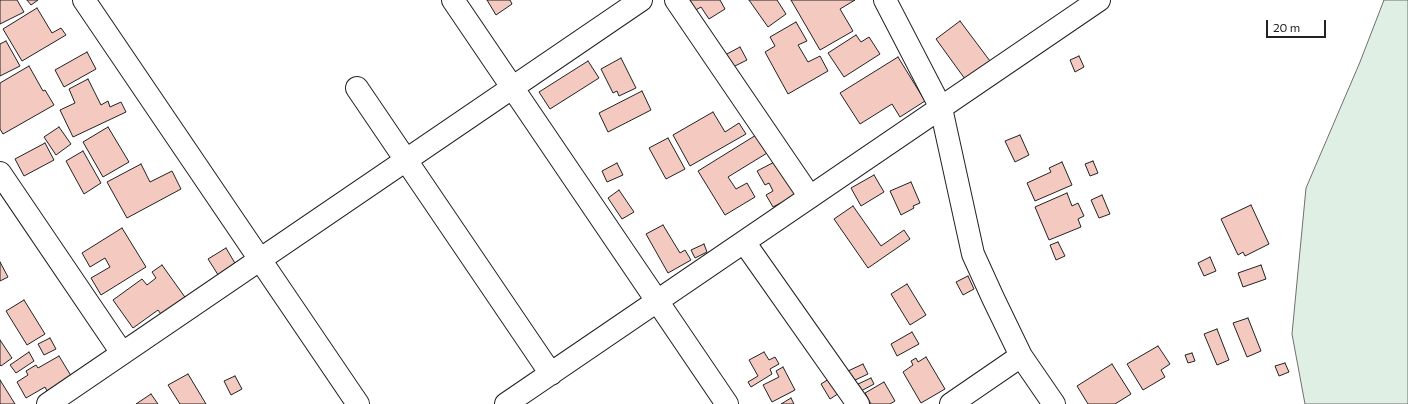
<!DOCTYPE html>
<html>
<head>
<meta charset="utf-8">
<style>
	body { margin:0 }
	#map { position:relative; width:1408px; height:404px; overflow:hidden; background:#fff; font-family:Commissioner,sans-serif }
	canvas { display:block }
	.scale { position:absolute; left:1266px; top:20px; width:60px; height:18px; box-sizing:border-box; border:2px solid #222; border-top:0; padding-left:5px; font-size:12px; line-height:14px; white-space:nowrap; color:#222; -webkit-text-stroke:3px #fff; paint-order:stroke }
</style>
</head>
<body>
<div id="map">
<canvas width="1408" height="404"></canvas>
<div class="scale">20 m</div>
</div>
<script>
const context = document.querySelector('canvas').getContext('2d');
context.lineJoin = 'round';
function fill(path, color) { context.fillStyle = color; context.fill(path, 'evenodd'); }
const toPath = rows => new Path2D(rows.map(r => 'M' + r).join(''));
function trace(path, color, width, dash) { context.strokeStyle = color; context.lineWidth = width; context.lineCap = dash ? 'butt' : 'round'; context.setLineDash(dash || []); context.stroke(path); }
const green = toPath([
	[1384,0,1408,0,1408,404,1305,404,1292,334,1306,188,1360,62,1384,0]
]);
const building = toPath([
	[0,0,17,0,24,12,0,24,0,0],
	[27,0,38,0,31,5,27,0],
	[487,0,510,0,512,4,496,15,487,0],
	[685,0,720,0,725,9,709,19,701,7,692,12,685,0],
	[749,0,777,0,786,14,768,27,749,0],
	[791,0,855,0,840,9,853,31,820,50,791,0],
	[37,8,52,33,61,28,66,35,22,61,3,29,37,8],
	[960,21,990,61,965,79,936,39,960,21],
	[796,22,807,41,798,45,808,62,820,56,828,71,788,94,765,52,775,46,770,37,796,22],
	[856,35,861,42,869,37,880,54,844,77,828,53,856,35],
	[6,41,20,66,0,76,0,44,6,41],
	[740,47,747,60,731,68,725,55,740,47],
	[87,52,96,69,64,87,55,70,87,52],
	[1079,56,1084,67,1075,72,1070,60,1079,56],
	[898,57,925,101,900,117,892,104,860,124,840,93,898,57],
	[621,58,636,88,619,96,617,91,613,93,601,69,621,58],
	[588,61,599,78,550,109,539,92,588,61],
	[29,66,43,91,45,90,54,105,3,134,0,129,0,83,29,66],
	[88,79,101,105,108,101,110,107,121,102,126,112,73,137,60,110,75,103,69,89,88,79],
	[642,91,651,110,608,132,599,113,642,91],
	[713,112,725,132,739,123,746,134,690,166,673,135,713,112],
	[59,127,71,144,56,155,44,137,59,127],
	[108,127,129,162,103,177,83,142,108,127],
	[761,132,772,150,728,177,736,189,747,183,755,197,725,215,698,171,761,132],
	[1020,135,1029,155,1015,162,1005,141,1020,135],
	[668,138,685,169,666,179,649,148,668,138],
	[45,143,54,160,24,176,15,159,45,143],
	[83,151,101,183,84,194,66,161,83,151],
	[782,158,800,193,773,207,766,195,773,191,769,183,765,185,757,171,782,158],
	[1093,161,1098,173,1090,176,1085,164,1093,161],
	[1062,162,1072,185,1035,201,1027,183,1051,172,1049,168,1062,162],
	[617,163,623,175,607,182,602,171,617,163],
	[141,164,150,182,172,171,181,189,127,218,107,182,141,164],
	[874,175,884,192,861,206,851,188,874,175],
	[911,182,920,203,913,206,914,208,901,215,890,191,911,182],
	[619,190,634,212,622,219,608,198,619,190],
	[1067,193,1072,206,1078,203,1084,216,1078,219,1081,227,1049,240,1035,207,1067,193],
	[1102,195,1110,214,1099,218,1091,200,1102,195],
	[1251,205,1269,244,1245,256,1243,252,1238,255,1221,219,1251,205],
	[853,206,881,246,904,230,910,239,868,268,834,219,853,206],
	[663,225,680,253,685,250,691,260,668,273,646,234,663,225],
	[122,228,146,267,101,295,91,278,110,267,105,258,90,267,82,253,122,228],
	[1058,242,1065,256,1056,260,1050,245,1058,242],
	[704,244,707,252,695,258,691,250,704,244],
	[226,248,239,270,222,281,208,259,226,248],
	[1210,257,1216,271,1204,276,1198,263,1210,257],
	[0,262,8,277,0,281,0,262],
	[162,265,187,300,163,317,158,310,133,328,113,300,142,279,147,285,156,278,152,272,162,265],
	[1261,265,1266,279,1243,287,1238,273,1261,265],
	[968,276,974,289,963,295,956,282,968,276],
	[907,284,926,315,910,325,891,294,907,284],
	[24,300,45,334,27,345,6,311,24,300],
	[1248,318,1261,351,1247,357,1233,323,1248,318],
	[1217,329,1229,360,1217,365,1204,334,1217,329],
	[912,332,919,344,897,356,891,344,912,332],
	[50,338,56,349,44,355,38,344,50,338],
	[0,340,12,358,1,366,0,365,0,340],
	[1158,346,1170,364,1161,370,1165,377,1143,390,1127,364,1158,346],
	[29,352,34,361,16,373,10,365,29,352],
	[764,352,769,360,775,357,779,364,770,369,772,374,751,387,748,382,758,376,749,360,764,352],
	[1192,353,1195,361,1188,363,1185,355,1192,353],
	[59,356,73,379,48,393,45,387,26,398,17,382,28,375,26,371,36,365,38,368,59,356],
	[926,357,945,389,921,403,903,372,913,365,911,361,916,358,918,362,926,357],
	[1285,363,1289,372,1279,376,1275,366,1285,363],
	[863,364,868,374,853,381,848,371,863,364],
	[1112,364,1131,394,1115,404,1088,404,1077,386,1112,364],
	[783,367,795,390,772,402,763,385,779,377,776,371,783,367],
	[188,374,206,404,180,404,168,385,188,374],
	[235,376,242,389,231,395,224,381,235,376],
	[871,378,874,384,861,391,858,384,871,378],
	[829,379,844,390,830,399,821,384,829,379],
	[0,380,15,404,0,404,0,380],
	[884,382,895,401,890,404,871,404,865,393,884,382],
	[151,394,158,404,136,404,151,394],
	[791,398,794,404,781,404,791,398]
]);
const minor = toPath([
	[84,0,358,404],
	[453,0,727,404],
	[676,0,810,197],
	[885,0,941,108,973,254,993,298,1021,356,1054,404],
	[357,88,551,374],
	[0,173,122,353],
	[744,242,858,404],
	[48,404,641,0],
	[506,404,1099,0],
	[951,404,1021,356]
]);
fill(green, '#e0efe3');
trace(green, '#6f6f6f', 1);
fill(building, '#f3c9c0');
trace(building, '#222', 1);
trace(minor, '#222', 24);
trace(minor, '#fff', 22);
</script>
</body>
</html>
